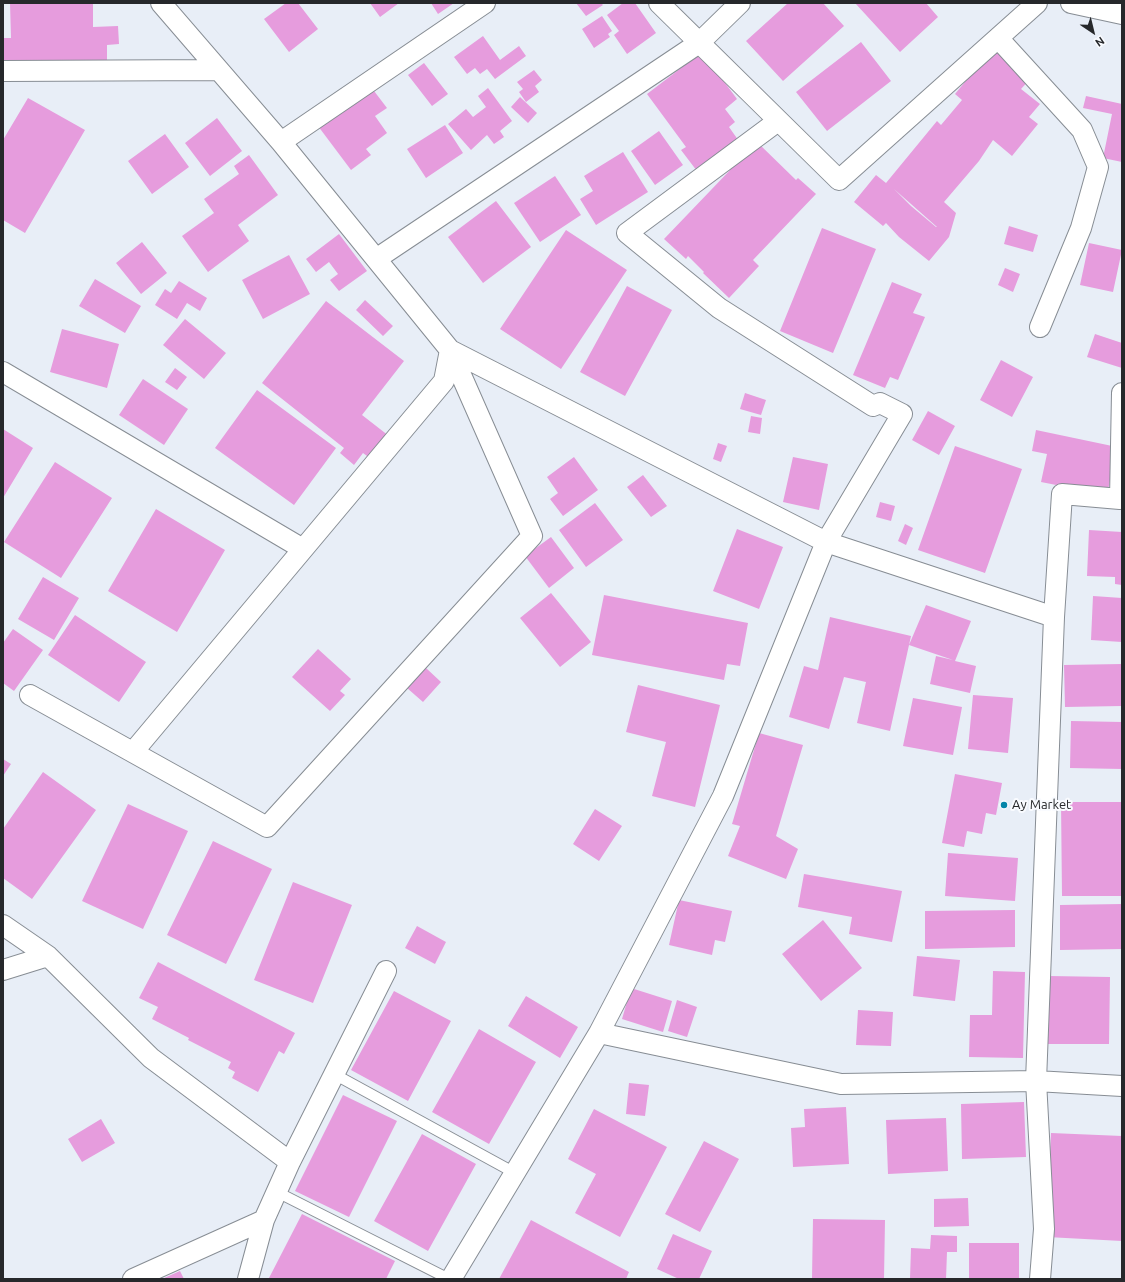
<!DOCTYPE html>
<html>
<head>
<meta charset="utf-8">
<style>
	body { margin:0 }
	#map { position:relative; width:1125px; height:1282px; overflow:hidden; background:#e8eef7; font-family:Ubuntu,sans-serif }
	canvas { display:block }
	.frame { position:absolute; inset:0; border:4px solid #26282b; pointer-events:none }
	.north { position:absolute; left:1073px; top:12px; width:40px; height:40px; -webkit-text-stroke:3px #f9fbff; paint-order:stroke; rotate:145deg; font-size:11px; font-weight:700; line-height:16px; text-align:center; color:#26282b }
	.north::after { content:''; display:block; margin:auto; width:14px; height:18px; background:#26282b; clip-path:polygon(50% 0,100% 100%,50% 72%,0 100%) }
</style>
</head>
<body>
<div id="map">
<canvas width="1125" height="1282"></canvas>
<div class="frame"></div>
<div class="north">N</div>
</div>
<script>
const context = document.querySelector('canvas').getContext('2d');
context.lineJoin = 'round';
function fill(path, color) { context.fillStyle = color; context.fill(path, 'evenodd'); }
const toPath = rows => new Path2D(rows.map(r => 'M' + r).join(''));
function trace(path, color, width, dash) { context.strokeStyle = color; context.lineWidth = width; context.lineCap = dash ? 'butt' : 'round'; context.setLineDash(dash || []); context.stroke(path); }
function drawText(font, color, halo, rows, align = 'center') {
  context.font = font + ' Ubuntu,sans-serif'; context.lineWidth = 4; context.setLineDash([]); context.textBaseline = 'middle'; context.strokeStyle = halo; context.fillStyle = color; for (const [text, x, y, turn = 0] of rows) {
    context.save(); context.translate(x, y); context.rotate((+turn || 0) * Math.PI / 180); context.textAlign = isNaN(turn) ? turn : align; if (halo) context.strokeText(text, 0, 0); context.fillText(text, 0, 0); context.restore();
  }
}
const building = toPath([
	[10,3,93,3,93,27,118,26,119,44,107,45,107,62,3,66,3,38,11,38],
	[286,3,298,3,318,29,289,52,264,19],
	[370,3,399,3,380,17],
	[431,3,454,3,438,14],
	[576,3,601,3,603,5,586,16],
	[623,3,635,3,656,33,627,54,614,35,619,31,607,15],
	[788,3,823,3,844,26,783,81,746,41],
	[855,3,926,3,938,17,900,52],
	[602,16,612,31,608,34,610,37,594,48,582,29],
	[483,36,500,60,519,46,526,56,495,79,487,69,480,74,475,68,467,74,454,57],
	[861,42,891,81,827,131,796,92],
	[994,47,1031,78,1021,89,1040,104,1029,117,1038,124,1012,156,993,140,979,161,944,202,956,213,949,237,929,261,899,237,886,223,883,226,854,202,876,175,886,183,937,121,941,125,962,100,955,94],
	[894,189,937,227,936,227,911,206],
	[702,52,737,99,725,109,735,122,729,127,741,144,700,175,681,150,686,147,647,94],
	[424,63,448,94,432,106,408,75],
	[534,70,542,80,535,86,539,92,526,102,519,92,523,89,517,82],
	[371,87,387,108,375,116,387,133,366,149,371,155,351,170,318,126],
	[488,88,512,121,500,131,504,137,494,144,487,135,471,150,448,124,466,109,473,117,486,107,478,96],
	[1086,96,1122,104,1122,162,1103,158,1112,114,1083,108],
	[520,97,537,113,528,123,511,107],
	[28,98,85,130,25,233,3,220,3,140],
	[217,118,242,151,210,176,185,143],
	[445,125,463,153,426,178,407,149],
	[659,131,683,165,655,185,631,151],
	[165,134,189,167,152,194,128,161],
	[757,142,796,180,798,178,816,194,753,260,759,266,729,298,703,273,704,272,688,256,686,259,664,239],
	[623,152,648,192,596,225,580,199,593,191,584,176],
	[249,155,278,195,238,225,249,241,208,272,182,236,214,213,204,199,239,174,234,166],
	[555,176,581,215,540,242,514,203],
	[496,201,531,247,483,283,448,237],
	[1009,226,1038,235,1033,252,1004,244],
	[822,228,876,249,833,353,780,331],
	[566,230,627,270,561,369,500,329],
	[339,234,367,271,339,291,330,280,338,274,329,262,316,272,306,259],
	[142,242,167,273,141,294,116,263],
	[1089,243,1122,250,1113,292,1080,285],
	[289,255,310,294,263,319,242,280],
	[1005,268,1020,274,1013,292,998,285],
	[95,279,141,306,125,333,79,306],
	[179,281,207,298,200,311,187,303,177,319,155,305,165,289,171,293],
	[892,282,922,294,913,313,925,317,898,380,890,377,885,388,853,375],
	[627,286,672,310,625,396,580,372],
	[365,300,393,326,383,336,356,310],
	[326,301,404,361,362,415,389,436,371,459,363,453,354,465,340,453,344,448,262,383],
	[185,319,226,353,204,379,163,345],
	[62,329,119,344,107,388,50,372],
	[1095,334,1122,343,1122,368,1087,357],
	[1001,360,1033,377,1012,417,980,400],
	[175,368,187,377,177,390,165,382],
	[143,379,188,409,164,445,119,415],
	[257,390,336,448,294,505,215,448],
	[745,393,766,400,761,415,740,409],
	[928,411,955,426,939,455,912,440],
	[751,416,762,418,760,434,748,432],
	[3,429,33,448,3,498],
	[1036,430,1117,447,1107,495,1041,482,1047,454,1032,451],
	[718,443,727,446,721,462,713,459],
	[955,446,1022,469,985,573,918,550],
	[574,457,598,490,563,516,550,499,558,493,547,477],
	[793,457,828,464,819,510,783,502],
	[55,462,112,498,61,578,4,542],
	[643,475,667,506,651,517,627,487],
	[880,502,895,506,891,521,876,517],
	[595,503,623,540,586,567,559,530],
	[156,509,225,550,177,632,108,591],
	[905,524,913,528,906,545,898,541],
	[737,529,783,547,759,609,713,591],
	[1089,530,1122,532,1122,585,1115,584,1115,577,1087,576],
	[551,537,574,568,549,588,525,556],
	[43,577,79,598,54,640,18,619],
	[551,593,591,642,560,667,520,618],
	[604,595,748,623,740,666,727,664,724,680,592,655],
	[1093,596,1122,598,1122,642,1091,640],
	[926,605,971,621,955,661,976,666,970,693,930,684,936,656,953,660,909,645,890,731,857,723,866,682,844,677,829,729,789,717,804,666,818,670,830,617,911,636,909,645],
	[75,615,146,662,119,702,48,655],
	[13,629,43,650,14,691,3,683,3,643],
	[318,649,351,679,340,691,345,695,330,711,292,677],
	[1122,664,1122,706,1065,707,1064,665],
	[426,668,441,682,423,702,407,688],
	[638,685,720,705,695,807,652,796,666,742,626,732],
	[973,695,1013,698,1008,753,968,749],
	[913,698,962,707,953,755,903,746],
	[1071,721,1122,722,1122,769,1070,768],
	[759,733,803,745,776,836,798,849,786,879,728,856,740,826,732,824],
	[3,759,11,764,3,776],
	[43,772,96,810,32,899,3,878,3,829],
	[955,774,1002,783,996,815,986,813,982,834,967,831,964,847,942,843],
	[1061,802,1122,802,1122,896,1062,896],
	[128,804,188,831,143,929,82,901],
	[595,809,622,826,599,861,573,844],
	[213,841,272,869,226,964,167,935],
	[948,853,1018,858,1015,901,945,896],
	[804,874,902,891,892,942,849,934,852,917,798,907],
	[293,882,352,905,313,1003,254,980],
	[679,900,732,911,725,942,715,940,712,955,669,945],
	[1122,904,1122,949,1060,950,1060,905],
	[1015,910,1015,947,925,949,925,911],
	[823,920,862,968,821,1001,782,954],
	[417,926,446,942,435,964,405,948],
	[917,956,960,960,955,1001,913,996],
	[158,962,295,1033,284,1054,279,1051,258,1092,232,1078,235,1072,228,1068,231,1062,188,1040,189,1038,152,1019,158,1007,139,998],
	[993,971,1025,972,1023,1058,969,1057,970,1015,992,1015],
	[1049,976,1110,977,1109,1044,1048,1044],
	[631,988,672,1001,663,1032,622,1019],
	[394,991,451,1021,408,1101,351,1070],
	[526,996,578,1027,560,1058,508,1026],
	[677,1000,697,1007,687,1037,668,1031],
	[858,1010,893,1012,891,1046,856,1045],
	[479,1029,536,1062,489,1144,432,1112],
	[629,1083,649,1085,645,1116,626,1114],
	[343,1095,397,1121,349,1217,295,1191],
	[1024,1102,1026,1157,962,1159,961,1104],
	[846,1107,849,1164,793,1167,791,1128,805,1127,804,1109],
	[594,1109,667,1147,620,1237,575,1213,596,1174,568,1159],
	[946,1118,948,1171,888,1174,886,1120],
	[101,1119,115,1143,82,1162,68,1139],
	[1051,1133,1122,1136,1122,1241,1047,1237],
	[422,1134,476,1164,428,1251,374,1221],
	[704,1141,739,1159,700,1232,665,1214],
	[968,1198,969,1226,934,1227,934,1199],
	[302,1214,395,1261,386,1279,271,1279,269,1278],
	[813,1219,885,1220,884,1279,812,1278],
	[531,1220,629,1272,626,1279,499,1279],
	[673,1234,712,1251,699,1279,679,1279,657,1269],
	[931,1235,957,1236,957,1252,947,1252,946,1279,910,1279,911,1248,930,1249],
	[969,1243,1019,1243,1019,1279,969,1279],
	[180,1271,184,1279,162,1279]
]);
const lane = toPath([
	[334,1074,515,1173],
	[277,1192,449,1279]
]);
const street = toPath([
	[161,3,281,142,450,350,826,542,1054,617],
	[659,3,839,180,1037,3],
	[1071,3,1122,14],
	[998,38,1082,130,1098,167,1081,228,1040,327],
	[3,71,219,70],
	[281,142,485,3],
	[376,259,699,43,740,3],
	[3,372,303,549],
	[30,695,267,827,532,536,450,350],
	[133,752,444,381,450,350],
	[3,925,48,956,151,1058,290,1162],
	[3,970,48,956],
	[599,1033,841,1084,1036,1081,1122,1086],
	[133,1279,264,1220,290,1162,386,971],
	[248,1279,264,1220],
	[451,1279,599,1033,723,796,826,542,902,414,880,403,873,406,719,308,627,233,778,121],
	[1040,1279,1044,1229,1036,1081,1054,617,1062,494,1120,499,1122,393]
]);
const markers = [
	[1004,805,4,"#0586a9"]
];
const poiNames = [
	["Ay Market",1012,805]
];
fill(building, '#e69cdd');
trace(lane, '#878d94', 12);
trace(street, '#878d94', 22);
trace(lane, '#fff', 10);
trace(street, '#fff', 20);
for (const [x, y, r, color] of markers) { const dot = new Path2D(); dot.arc(x, y, r, 0, 2 * Math.PI); context.fillStyle = color; context.fill(dot); trace(dot, '#f9fbff', 1.5); }
drawText('13px', '#26282b', '#f9fbff', poiNames, 'left');
</script>
</body>
</html>
